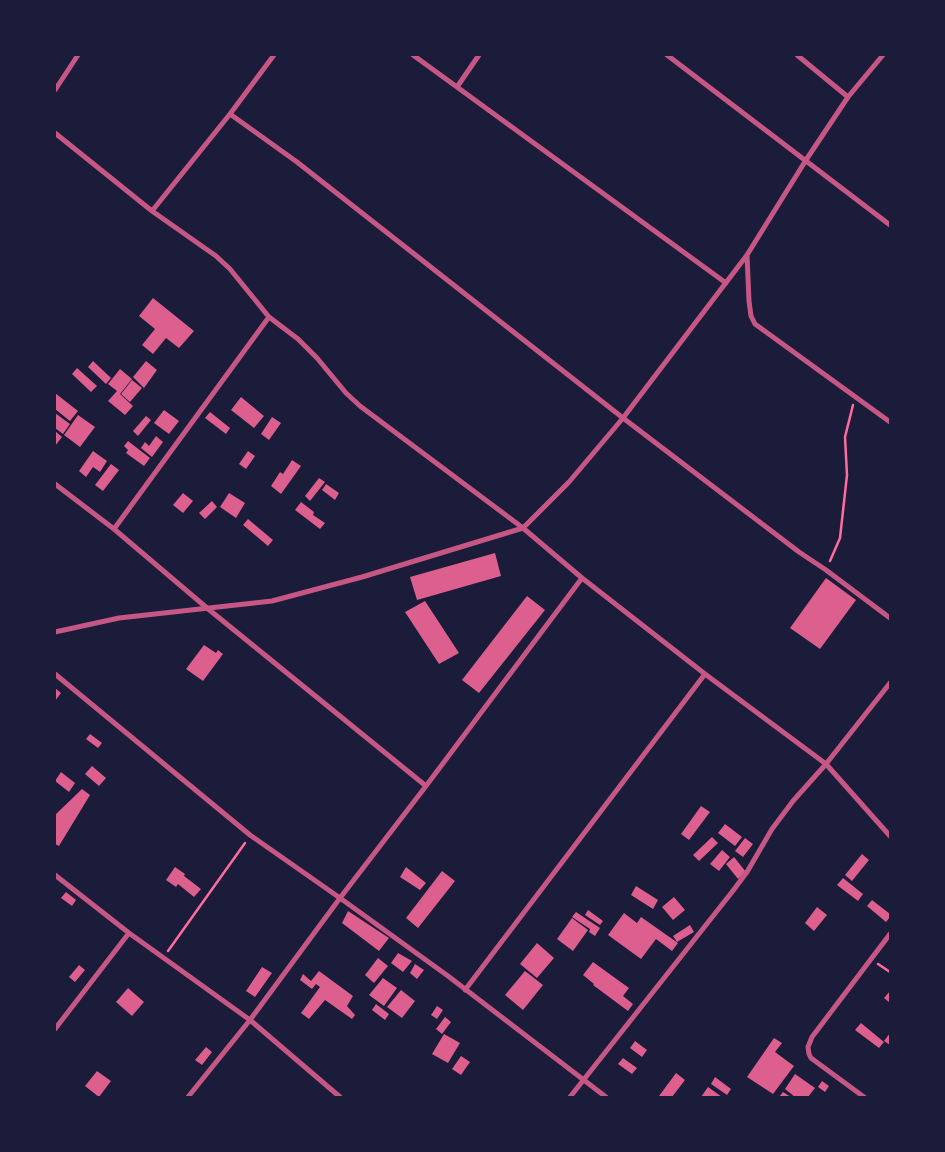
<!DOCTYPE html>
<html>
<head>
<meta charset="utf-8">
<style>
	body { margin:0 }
	#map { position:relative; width:945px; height:1152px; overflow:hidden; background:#1b1b3a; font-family:Barlow,sans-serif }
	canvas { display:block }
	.frame { position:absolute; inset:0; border:56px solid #1b1b3a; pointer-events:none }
</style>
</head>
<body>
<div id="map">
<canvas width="945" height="1152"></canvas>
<div class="frame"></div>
</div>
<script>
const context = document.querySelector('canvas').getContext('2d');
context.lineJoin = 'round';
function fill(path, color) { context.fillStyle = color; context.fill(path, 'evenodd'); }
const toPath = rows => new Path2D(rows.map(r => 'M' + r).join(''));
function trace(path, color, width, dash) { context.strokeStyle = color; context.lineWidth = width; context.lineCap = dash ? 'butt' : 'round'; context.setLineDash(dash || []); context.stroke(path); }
const building = toPath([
	[153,298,194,331,179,348,166,338,153,354,142,345,155,329,139,316],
	[93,361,111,378,106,384,88,367],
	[146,361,157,370,144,388,133,377],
	[77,368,97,386,91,392,72,374],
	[120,369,132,379,120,394,133,406,125,415,108,401,117,391,108,384],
	[132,380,142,388,130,402,121,394],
	[55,393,78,411,70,421,55,409],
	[241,397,264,416,254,428,231,410],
	[164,410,179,421,169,434,154,423],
	[210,412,230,428,226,434,205,418],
	[55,413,70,424,63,434,55,428],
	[78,415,95,427,80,447,64,435],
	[146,416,151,420,138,436,133,431],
	[272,417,281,423,269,440,261,434],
	[55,431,62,437,55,446],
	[156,436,163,442,152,457,141,448,145,442,149,446],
	[128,441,150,458,144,466,126,453,128,450,124,446],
	[93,451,107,461,100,472,93,467,86,477,79,471],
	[248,451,255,456,246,469,239,464],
	[292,460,301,466,281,494,271,486,280,472,283,474],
	[111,464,119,470,103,491,95,485],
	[319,478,325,482,310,501,305,496],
	[326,484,339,493,335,500,322,490],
	[183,493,193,501,183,513,173,505],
	[229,493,245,503,236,518,220,507],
	[212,501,217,507,205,519,199,513],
	[301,502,314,512,313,515,325,523,320,529,295,510],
	[248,519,273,540,268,546,243,525],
	[495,553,501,576,417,600,410,577],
	[826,578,856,600,820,649,790,628],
	[527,596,545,610,479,693,462,680],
	[425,601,459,653,439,664,405,612],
	[204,645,216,653,218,650,223,654,203,681,186,669],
	[55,688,61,693,55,701],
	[90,734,102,743,98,748,86,739],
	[92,766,106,778,99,786,85,774],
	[61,772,75,783,69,792,55,781],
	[82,789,90,795,59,846,55,844,55,815],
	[701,806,710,812,689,840,681,834],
	[725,824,742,837,735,846,718,833],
	[712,837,718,843,699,861,693,855],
	[745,838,753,844,743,857,735,851],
	[722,850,730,857,719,871,710,864],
	[862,854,869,860,852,881,845,875],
	[734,857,746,872,738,879,726,864],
	[175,867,185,874,184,876,201,889,194,897,178,884,176,887,166,880],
	[406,867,426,883,420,890,400,877],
	[442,871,455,881,418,928,406,918],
	[843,878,863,894,858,901,837,885],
	[636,886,658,900,653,909,631,895],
	[66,892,76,900,72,906,61,898],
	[674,897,685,910,673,920,662,907],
	[872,900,890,914,890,917,886,922,867,906],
	[817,907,827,915,814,931,805,923],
	[588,910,603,921,600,925,585,915],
	[348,911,389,938,379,951,342,923],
	[576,912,600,928,595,936,589,932,590,929,572,917],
	[624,913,637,923,641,917,678,943,672,951,656,939,641,959,608,935],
	[572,918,588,930,573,951,557,939],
	[690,925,694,932,677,942,673,936],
	[537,943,554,958,537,978,520,964],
	[398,953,412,961,403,972,391,963],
	[378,958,388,966,374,983,365,975],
	[593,962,629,988,623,996,633,1004,628,1011,593,985,594,984,583,975],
	[415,964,424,970,417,979,410,973],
	[79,965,85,970,75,982,69,977],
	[262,967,272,973,255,997,246,991],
	[319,971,353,996,347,1006,355,1015,352,1019,325,1000,309,1019,301,1013,320,987,316,984,312,989,300,980,303,974,311,981],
	[525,971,543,985,523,1010,505,995],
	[383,978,397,988,384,1006,369,995],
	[128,988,144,1002,132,1016,116,1002],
	[401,990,415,1001,402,1018,387,1007],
	[890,991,890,1003,884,998],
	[376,1004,389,1014,385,1020,372,1010],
	[437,1006,443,1010,437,1019,431,1015],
	[445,1017,451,1022,442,1034,436,1029],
	[861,1023,884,1042,879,1048,855,1030],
	[890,1033,890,1045,884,1041],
	[444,1034,460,1043,448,1063,432,1054],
	[774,1038,782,1043,775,1052,794,1066,773,1094,747,1077],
	[635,1041,647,1050,642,1057,630,1048],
	[206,1047,212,1052,202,1065,195,1060],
	[461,1056,470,1062,461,1075,452,1069],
	[623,1058,637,1068,632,1074,618,1064],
	[97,1071,111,1081,99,1097,85,1086],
	[676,1073,685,1080,672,1097,661,1097,659,1096],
	[795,1074,815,1088,808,1097,795,1097,785,1089],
	[715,1077,731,1089,727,1095,711,1084],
	[822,1081,829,1086,825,1092,818,1087],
	[708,1087,722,1097,701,1097],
	[783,1092,791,1097,779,1097]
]);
const path = toPath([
	[830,561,840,538,847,475,845,437,853,405],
	[168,951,245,843],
	[878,964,890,972]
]);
const minor = toPath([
	[413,55,726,283],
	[667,55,890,225],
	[797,55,848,97],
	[457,87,479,55],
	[55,90,78,55],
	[230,114,297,162,623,418,799,552,826,570,890,618],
	[55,133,152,211,216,256,230,269,269,317,298,339,317,358,346,393,360,406,523,528,582,578,705,674,826,764,890,836],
	[152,211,230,114,274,55],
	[747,255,749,301,751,316,755,324,890,422],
	[55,484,114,529,207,608,426,786],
	[114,529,269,317],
	[55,632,119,618,272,601,362,577,523,528,569,482,623,418,747,255,806,160,848,97,883,55],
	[55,674,250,835,340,898,448,976,606,1097],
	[55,875,129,933,250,1020,340,1097],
	[465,990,705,674],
	[55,1029,129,933],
	[188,1097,250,1020,340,898,426,786,582,578],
	[570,1097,732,892,747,872,772,829,793,801,826,764,890,683],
	[864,1097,811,1058,809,1054,808,1047,812,1037,890,934]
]);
fill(building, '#dd5f8e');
trace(path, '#ff6b9d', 2.5);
trace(minor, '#c65784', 5);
</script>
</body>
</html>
